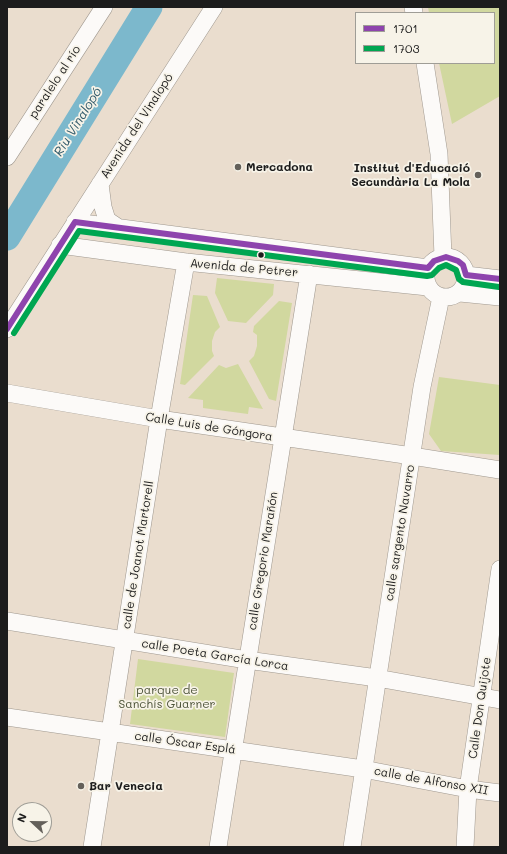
<!DOCTYPE html>
<html>
<head>
<meta charset="utf-8">
<style>
	body { margin:0 }
	#map { position:relative; width:507px; height:854px; overflow:hidden; background:#eaddce; font-family:Mali,sans-serif }
	canvas { display:block }
	.frame { position:absolute; inset:0; border:8px solid #1c1c1c; pointer-events:none }
	.legend { position:absolute; left:355px; top:12px; width:140px; height:52px; box-sizing:border-box; background:#f7f3e8; border:1px solid #9f9d96; margin:0; padding:5px 7px; list-style:none; font-size:12px; color:#1c1c1c }
	.legend li { display:flex; align-items:center; gap:8px; height:20px }
	.legend b { width:20px; border:1px solid #9f9d96 }
	.north { position:absolute; left:12px; top:802px; width:40px; height:40px; box-sizing:border-box; background:#f7f3e8; border:1px solid #9f9d96; border-radius:50%; rotate:292deg; font-size:11px; font-weight:700; line-height:16px; text-align:center; color:#1c1c1c }
	.north::after { content:''; display:block; margin:auto; width:14px; height:18px; background:#64605a; clip-path:polygon(50% 0,100% 100%,50% 72%,0 100%) }
</style>
</head>
<body>
<div id="map">
<canvas width="507" height="854"></canvas>
<div class="frame"></div>
<ul class="legend">
<li><b style="height:5px;background:#8e44ad"></b>1701</li>
<li><b style="height:5px;background:#00a651"></b>1703</li>
</ul>
<div class="north">N</div>
</div>
<script>
const context = document.querySelector('canvas').getContext('2d');
context.lineJoin = 'round';
function fill(path, color) { context.fillStyle = color; context.fill(path, 'evenodd'); }
const toPath = rows => new Path2D(rows.map(r => 'M' + r).join(''));
function trace(path, color, width, dash) { context.strokeStyle = color; context.lineWidth = width; context.lineCap = dash ? 'butt' : 'round'; context.setLineDash(dash || []); context.stroke(path); }
function drawText(font, color, halo, rows, align = 'center') {
  context.font = font + ' Mali,sans-serif'; context.lineWidth = 3.5; context.setLineDash([]); context.textBaseline = 'middle'; context.strokeStyle = halo; context.fillStyle = color; for (const [text, x, y, turn = 0] of rows) {
    context.save(); context.translate(x, y); context.rotate((+turn || 0) * Math.PI / 180); context.textAlign = isNaN(turn) ? turn : align; if (halo) context.strokeText(text, 0, 0); context.fillText(text, 0, 0); context.restore();
  }
}
const green = toPath([
	[428,7,500,7,500,96,452,124,439,63,494,63,494,13,429,13],
	[217,278,274,284,273,295,246,323,228,321,215,293],
	[193,295,207,296,220,327,215,332,212,341,212,351,214,356,185,385,180,384],
	[279,301,292,303,276,401,269,399,249,361,254,356,257,346,257,335,253,332,254,326],
	[238,364,263,409,249,407,248,414,203,408,203,400,188,398,219,365,226,368],
	[439,377,500,385,500,455,441,451,429,434],
	[138,659,234,673,225,737,130,724]
]);
const river = toPath([
	[7,237,149,7]
]);
const minor = toPath([
	[413,7,414,13],
	[425,63,439,154,443,257],
	[7,157,104,7],
	[100,184,103,207,107,220,119,228],
	[75,222,428,268],
	[60,245,186,262,428,287],
	'426 277a20 20 0 1 1 40 0a20 20 0 1 1-40 0Z',
	[466,275,500,279],
	[460,293,500,297],
	[7,329,214,7],
	[7,393,159,419,412,456,500,470],
	[7,621,247,660,377,678,500,700],
	[7,717,363,769,468,789,500,793],
	[92,847,159,419,186,262],
	[218,847,309,274],
	[352,847,422,387,441,297],
	[465,847,468,789,500,569]
]);
const bus1 = toPath([
	[7,329,75,222,428,268,434,261,446,257,458,261,463,265,466,275,500,279]
]);
const bus2 = toPath([
	[14,333,79,231,427,276,432,275,439,268,446,265,456,270,459,279,463,282,499,287]
]);
const markers = [
	[238,167,4,"#64605a"],
	[478,175,4,"#64605a"],
	[261,255,3.5,"#1c1c1c"],
	[81,786,4,"#64605a"]
];
const streetNames = [
	["paralelo al río",55,82,-57],
	["Avenida del Vinalopó",137,126,-57],
	["Avenida de Petrer",244,268,5],
	["Calle Luis de Góngora",209,427,9],
	["calle sargento Navarro",400,533,-81],
	["calle de Joanot Martorell",138,555,-81],
	["calle Gregorio Marañón",263,561,-81],
	["calle Poeta García Lorca",215,655,9],
	["Calle Don Quijote",480,708,-82],
	["calle Óscar Esplá",185,743,8],
	["calle de Alfonso XII",431,781,10]
];
const poiNames = [
	["Mercadona",246,167],
	["Institut d'Educació",470,168,"right"],
	["Secundària La Mola",470,182,"right"],
	["Bar Venecia",89,786]
];
const parkNames = [
	["parque de",167,690],
	["Sanchís Guarner",167,704]
];
const waterNames = [
	["Riu Vinalopó",78,122,-58]
];
fill(green, '#d1d89f');
trace(river, '#7cb8cc', 27);
trace(minor, '#9f988f', 18);
trace(minor, '#fcfaf8', 17);
trace(bus1, '#8e44ad', 6);
trace(bus2, '#00a651', 6);
for (const [x, y, r, color] of markers) { const dot = new Path2D(); dot.arc(x, y, r, 0, 2 * Math.PI); context.fillStyle = color; context.fill(dot); trace(dot, '#f7f3e8', 1.5); }
drawText('12px', '#1c1c1c', '#f7f3e8', streetNames);
drawText('bold 12px', '#1c1c1c', '#f7f3e8', poiNames, 'left');
drawText('12px', '#4c5338', '#f7f3e8', parkNames);
drawText('italic 13px', '#325b6b', '#f7f3e8', waterNames);
</script>
</body>
</html>
